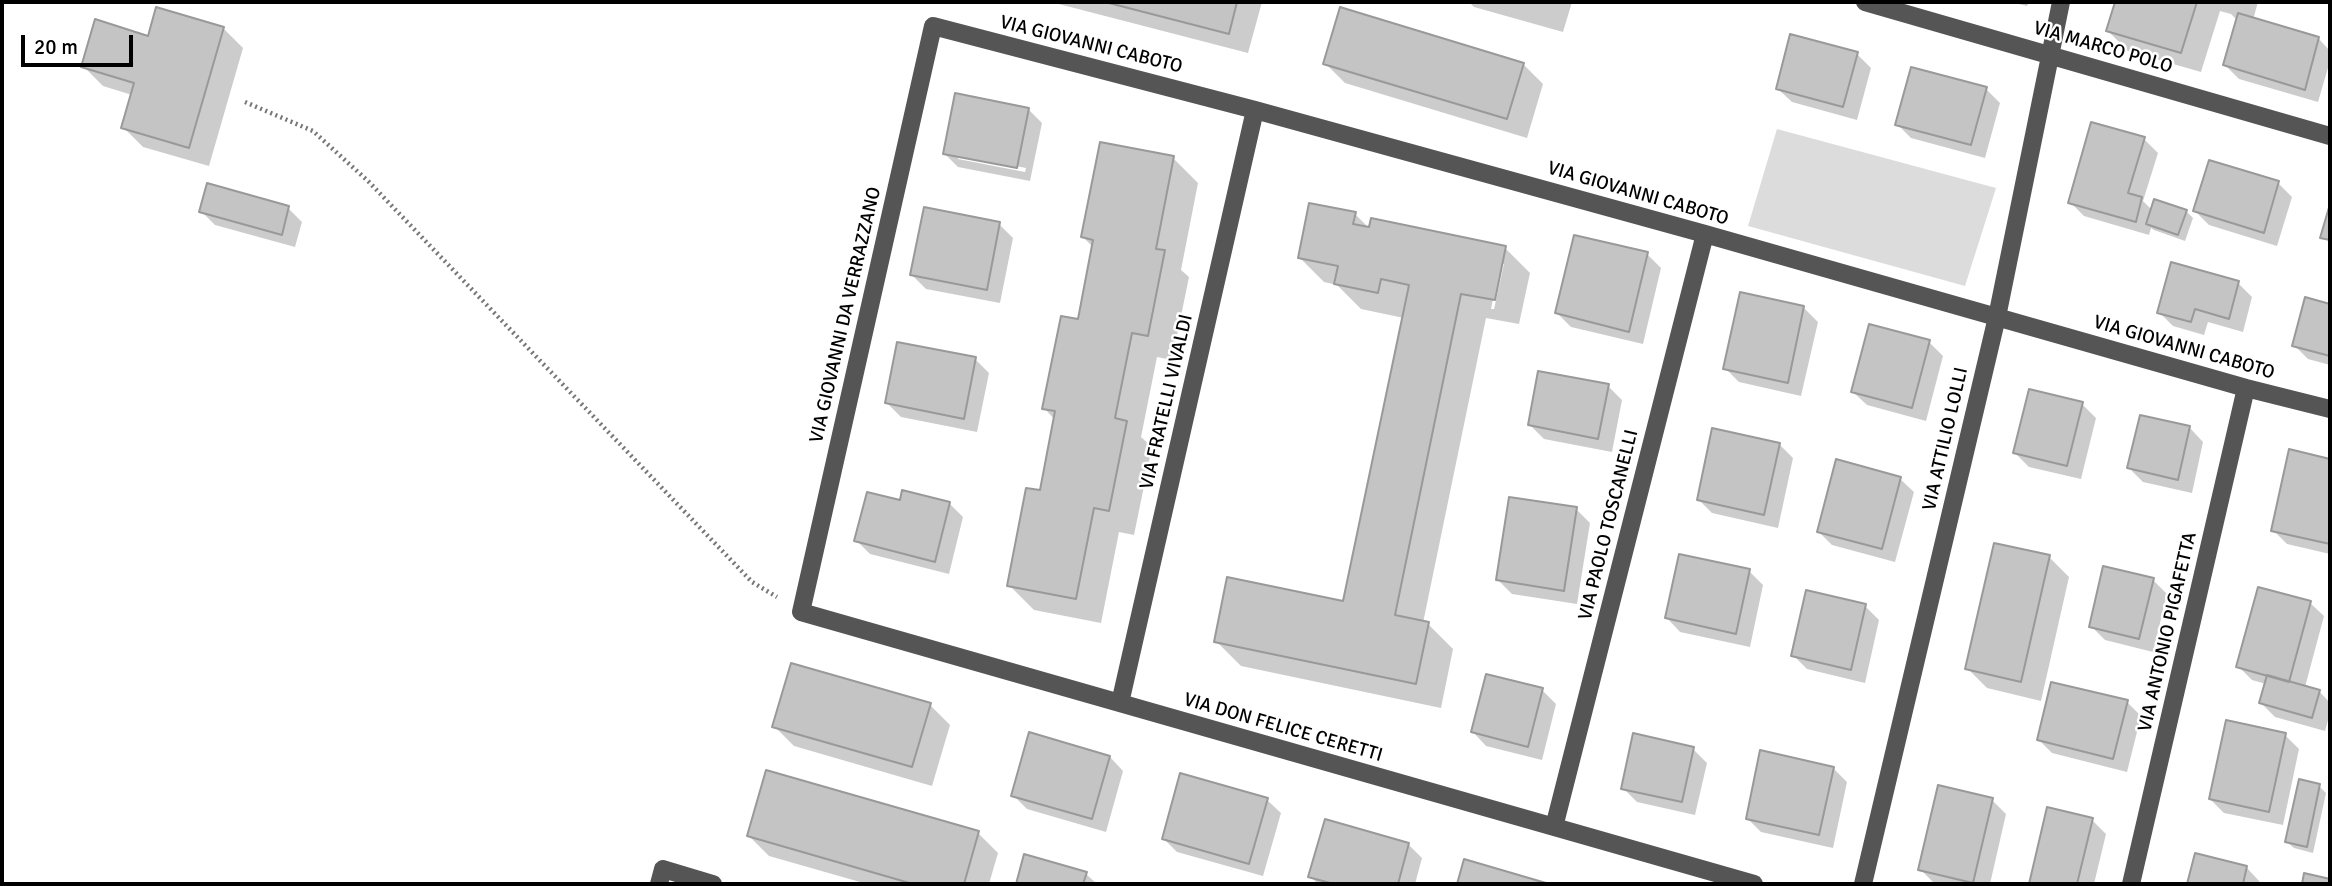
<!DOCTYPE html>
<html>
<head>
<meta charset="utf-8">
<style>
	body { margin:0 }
	#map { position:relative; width:2332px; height:886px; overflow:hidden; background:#fff; font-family:Signika,sans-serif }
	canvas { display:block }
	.frame { position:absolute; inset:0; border:4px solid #000; pointer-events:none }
	.scale { position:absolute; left:21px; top:35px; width:112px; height:32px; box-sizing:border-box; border:4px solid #000; border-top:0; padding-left:9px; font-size:21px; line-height:24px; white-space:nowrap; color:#000; -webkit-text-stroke:5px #fff; paint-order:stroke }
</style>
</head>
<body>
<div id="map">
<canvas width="2332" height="886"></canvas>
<div class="frame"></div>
<div class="scale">20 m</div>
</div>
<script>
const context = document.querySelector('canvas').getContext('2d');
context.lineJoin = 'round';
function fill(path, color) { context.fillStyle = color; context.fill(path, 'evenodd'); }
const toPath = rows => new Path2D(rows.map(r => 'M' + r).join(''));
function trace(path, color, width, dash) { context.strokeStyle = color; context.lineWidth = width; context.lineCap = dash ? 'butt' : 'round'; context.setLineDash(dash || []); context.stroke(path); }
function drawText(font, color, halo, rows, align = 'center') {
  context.font = font + ' Signika,sans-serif'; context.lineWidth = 5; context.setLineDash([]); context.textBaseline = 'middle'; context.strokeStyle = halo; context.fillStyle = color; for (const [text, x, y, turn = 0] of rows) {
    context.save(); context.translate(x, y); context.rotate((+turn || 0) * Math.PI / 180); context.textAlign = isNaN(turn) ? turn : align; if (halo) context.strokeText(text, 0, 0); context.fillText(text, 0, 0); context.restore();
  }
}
const green = toPath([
	[1777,129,1996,188,1965,286,1748,226]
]);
const shadow = toPath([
	[1051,2,1262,2,1248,53],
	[1469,2,1572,2,1563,32,1474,7],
	[2011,2,2029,2,2027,6],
	[2117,2,2258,2,2253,20,2319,39,2330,51,2330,61,2318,102,2239,79,2225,65,2238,21,2231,14,2220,11,2201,72,2128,51,2108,31],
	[223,28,243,48,209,166,143,147,123,127,132,95,103,86,83,66,149,38],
	[1857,54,1871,68,1857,120,1792,102,1778,89],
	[1325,63,1523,64,1543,84,1527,138,1345,83],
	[1986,89,2000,103,1985,158,1911,138,1897,124],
	[1028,109,1042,123,1030,181,958,167,944,153],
	[958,155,1026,168,1025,172,958,159],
	[2144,139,2158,153,2143,201,2152,210,2186,211,2193,218,2185,241,2154,230,2151,228,2149,235,2084,216,2070,202],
	[1173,158,1198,183,1181,270,1189,277,1172,360,1157,357,1141,437,1152,447,1134,535,1119,532,1101,623,1034,610,1009,585,1041,492,1055,420,1044,408,1079,321,1093,247,1083,237],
	[2278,183,2292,197,2277,246,2209,225,2195,211],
	[288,208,302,222,295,247,215,225,201,211],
	[1355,214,1370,229,1505,248,1530,273,1519,324,1486,318,1423,623,1428,624,1453,649,1441,708,1241,666,1216,641,1345,603,1404,318,1361,309,1337,285,1324,282,1299,257],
	[1500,264,1504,264,1494,309,1491,309],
	[999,224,1013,238,1000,303,926,289,912,275],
	[1647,254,1661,268,1643,344,1571,327,1557,313],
	[2238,283,2252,297,2243,332,2208,322,2204,335,2173,326,2159,312],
	[2306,299,2330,306,2330,365,2308,359,2294,345],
	[1804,308,1818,322,1801,396,1739,382,1725,368],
	[1929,342,1943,356,1926,421,1867,405,1853,392],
	[975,359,989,373,977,432,901,417,887,403],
	[1608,386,1622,400,1612,452,1544,439,1530,425],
	[2082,404,2096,418,2081,479,2029,467,2015,453],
	[2190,428,2203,442,2192,493,2143,482,2129,468],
	[1779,444,1793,458,1778,528,1712,513,1698,499],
	[2290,451,2330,460,2330,554,2287,544,2273,530],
	[1900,479,1914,492,1895,562,1832,545,1819,532],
	[901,502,949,503,963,517,949,574,870,554,856,540],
	[1576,509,1590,523,1577,604,1512,594,1498,580],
	[2049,557,2069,577,2041,701,1987,688,1967,668],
	[1749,571,1763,585,1750,647,1680,632,1667,618],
	[2153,580,2167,594,2153,652,2105,640,2091,626],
	[2310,603,2324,616,2305,687,2319,691,2330,703,2330,713,2325,731,2275,717,2261,703,2266,684,2252,680,2238,666],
	[1865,606,1879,620,1865,683,1807,669,1793,655],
	[1542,690,1556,704,1542,760,1486,746,1473,732],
	[2127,702,2141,716,2127,772,2052,753,2038,739],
	[930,705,950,725,932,786,794,746,774,726],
	[2285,735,2299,749,2283,825,2224,813,2210,799],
	[1693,749,1707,763,1695,815,1637,802,1623,788],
	[1110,757,1123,771,1106,832,1027,809,1013,795],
	[1833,768,1847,782,1833,848,1761,832,1747,818],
	[2319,786,2326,793,2313,853,2294,848,2287,842],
	[1267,800,1281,813,1263,876,1177,852,1163,838],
	[1992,800,2006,814,1990,884,1934,883,1920,869],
	[2048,809,2092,820,2106,834,2094,884,2031,884],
	[978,833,998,853,989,884,867,884,769,856,749,836],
	[1408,844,1422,858,1415,884,1318,884,1310,876],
	[2196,855,2247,868,2260,882,2260,884,2189,884],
	[1025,856,1086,874,1097,884,1017,884]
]);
const building = toPath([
	[1105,2,1237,2,1229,34,1105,2],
	[2115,2,2197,2,2181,53,2106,31,2115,2],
	[156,7,224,27,189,148,121,128,134,83,81,67,95,19,148,36,156,7],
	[1340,7,1524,63,1507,119,1323,64,1340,7],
	[2238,13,2319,37,2305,90,2223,65,2238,13],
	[1790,34,1858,52,1843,107,1776,89,1790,34],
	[1911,67,1987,87,1971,145,1895,125,1911,67],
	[955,93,1029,108,1017,168,943,154,955,93],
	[2091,122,2145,137,2128,193,2142,197,2136,222,2068,203,2091,122],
	[1100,142,1174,156,1156,249,1165,250,1148,336,1132,333,1115,418,1127,421,1109,511,1094,508,1076,599,1007,586,1026,488,1040,490,1055,411,1042,409,1061,316,1078,319,1093,240,1081,237,1100,142],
	[2209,160,2279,181,2264,233,2193,211,2209,160],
	[207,183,289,206,282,235,199,212,207,183],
	[2154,199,2187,210,2178,235,2146,224,2154,199],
	[1309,203,1356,212,1353,224,1369,227,1371,218,1506,246,1495,300,1461,294,1395,615,1429,622,1416,684,1214,642,1227,577,1343,601,1409,285,1381,279,1378,293,1334,284,1338,266,1298,258,1309,203],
	[2330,204,2330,240,2320,238,2330,204],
	[924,207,1000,222,987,290,910,275,924,207],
	[1574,235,1648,252,1629,332,1555,313,1574,235],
	[2171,262,2239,281,2229,319,2195,309,2191,322,2157,313,2171,262],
	[1740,292,1804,306,1788,383,1723,369,1740,292],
	[2305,297,2330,304,2330,356,2292,346,2305,297],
	[1869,324,1930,340,1912,408,1851,392,1869,324],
	[897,342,976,357,964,419,885,403,897,342],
	[1538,371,1609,384,1598,439,1528,425,1538,371],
	[2029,389,2083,402,2067,466,2013,453,2029,389],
	[2140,415,2190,426,2178,480,2127,468,2140,415],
	[1712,428,1780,443,1764,515,1697,500,1712,428],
	[2289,449,2330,459,2330,544,2271,531,2289,449],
	[1836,459,1901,477,1882,549,1817,532,1836,459],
	[902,490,950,502,935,562,854,541,867,492,900,500,902,490],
	[1509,497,1577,507,1564,591,1496,580,1509,497],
	[1994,543,2050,555,2021,682,1965,669,1994,543],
	[1679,554,1750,569,1736,634,1665,618,1679,554],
	[2103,566,2154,578,2139,639,2089,627,2103,566],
	[2258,587,2311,601,2289,682,2236,667,2258,587],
	[1806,590,1866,604,1851,670,1791,656,1806,590],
	[791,663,931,703,912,767,772,727,791,663],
	[1486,674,1543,688,1528,747,1471,732,1486,674],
	[2267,675,2320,690,2312,718,2259,703,2267,675],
	[2051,682,2128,700,2113,759,2037,740,2051,682],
	[2226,720,2286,733,2269,812,2209,799,2226,720],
	[1029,732,1110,756,1092,819,1011,796,1029,732],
	[1633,733,1694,747,1682,802,1621,789,1633,733],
	[1760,750,1834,767,1819,835,1746,819,1760,750],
	[766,770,979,831,964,884,913,884,747,836,766,770],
	[1180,773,1268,798,1249,864,1162,839,1180,773],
	[2299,779,2320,784,2307,847,2285,842,2299,779],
	[1938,785,1993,798,1973,883,1918,870,1938,785],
	[2047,807,2093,818,2077,884,2029,884,2047,807],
	[1325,819,1409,843,1398,884,1334,884,1308,877,1325,819],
	[2195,853,2247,866,2243,884,2187,884,2195,853],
	[1024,854,1087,872,1083,884,1016,884,1024,854],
	[1464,859,1546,883,1546,884,1457,884,1464,859],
	[2304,873,2330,879,2330,884,2302,884,2304,873]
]);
const path = toPath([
	[245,102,313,131,368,181,752,582,777,597]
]);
const minor = toPath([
	[1865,2,2330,136],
	[1120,703,1255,110],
	[1554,827,1705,234],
	[659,884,663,869,713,884],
	[1754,884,801,612,933,26,1255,110,1705,234,2246,388,2330,409],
	[1863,884,1997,317,2061,2],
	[2131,884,2246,388]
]);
const streetNames = [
	["VIA GIOVANNI CABOTO",1091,45,14],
	["VIA MARCO POLO",2103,48,16],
	["VIA GIOVANNI CABOTO",1638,194,16],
	["VIA GIOVANNI DA VERRAZZANO",846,315,-77],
	["VIA GIOVANNI CABOTO",2184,348,16],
	["VIA FRATELLI VIVALDI",1167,402,-77],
	["VIA ATTILIO LOLLI",1946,439,-77],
	["VIA PAOLO TOSCANELLI",1609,525,-76],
	["VIA ANTONIO PIGAFETTA",2168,632,-77],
	["VIA DON FELICE CERETTI",1283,728,16]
];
fill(green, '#dcdcdc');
fill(shadow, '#0003');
fill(building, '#c4c4c4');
trace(building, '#999', 2);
trace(path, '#777', 4.5, [2, 3.5]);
trace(minor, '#555', 18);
drawText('19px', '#000', '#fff', streetNames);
</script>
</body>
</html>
